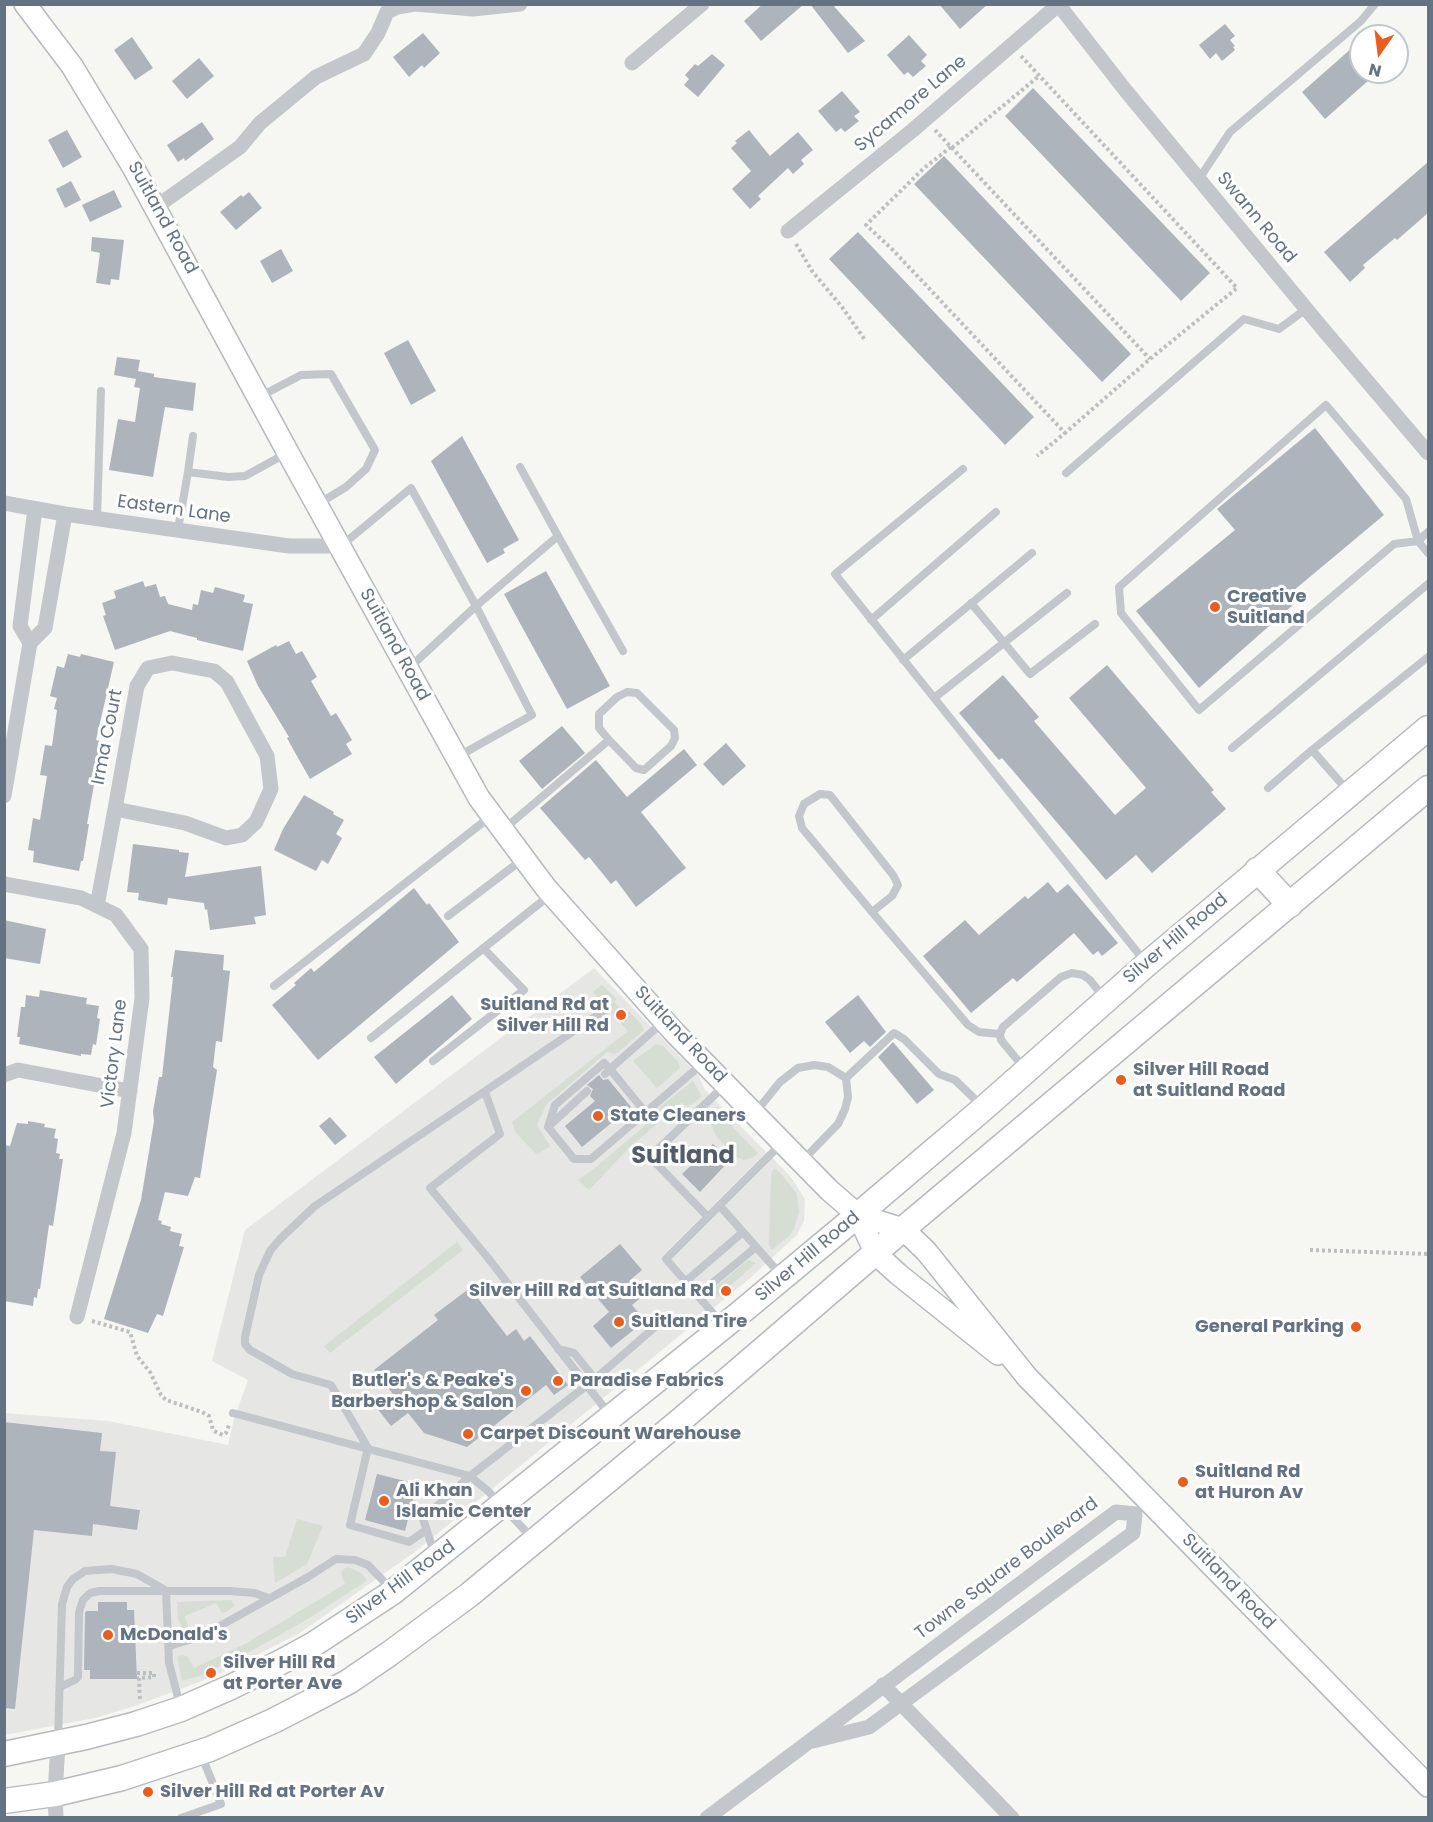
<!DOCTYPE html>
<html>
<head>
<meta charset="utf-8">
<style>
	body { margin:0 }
	#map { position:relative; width:1433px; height:1822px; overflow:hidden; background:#f6f6f2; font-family:Poppins,sans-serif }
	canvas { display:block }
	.frame { position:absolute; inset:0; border:6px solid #637384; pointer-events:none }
	.north { position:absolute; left:1349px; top:24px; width:60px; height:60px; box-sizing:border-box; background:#fff; border:2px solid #c1c7ce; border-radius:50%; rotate:194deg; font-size:16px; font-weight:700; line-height:24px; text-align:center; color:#637384 }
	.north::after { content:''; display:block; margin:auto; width:21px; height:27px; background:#ea5d1e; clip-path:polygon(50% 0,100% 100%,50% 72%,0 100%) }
</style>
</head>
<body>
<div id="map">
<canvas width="1433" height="1822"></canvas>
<div class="frame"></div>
<div class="north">N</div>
</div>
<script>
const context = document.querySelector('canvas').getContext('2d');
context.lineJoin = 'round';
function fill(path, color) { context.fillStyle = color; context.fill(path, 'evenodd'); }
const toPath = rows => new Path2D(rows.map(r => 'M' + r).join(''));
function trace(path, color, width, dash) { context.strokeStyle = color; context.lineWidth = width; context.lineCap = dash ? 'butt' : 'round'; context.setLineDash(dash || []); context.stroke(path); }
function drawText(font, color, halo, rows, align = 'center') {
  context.font = font + ' Poppins,sans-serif'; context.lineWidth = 6; context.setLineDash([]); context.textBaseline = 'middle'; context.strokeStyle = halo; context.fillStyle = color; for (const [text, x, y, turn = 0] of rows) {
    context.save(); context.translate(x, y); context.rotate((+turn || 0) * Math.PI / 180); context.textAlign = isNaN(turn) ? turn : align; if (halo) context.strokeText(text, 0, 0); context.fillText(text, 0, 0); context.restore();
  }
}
const built = toPath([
	[594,968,698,1075,705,1090,790,1176,805,1199,804,1221,797,1235,749,1279,416,1551,300,1633,215,1676,135,1706,95,1718,5,1735,4,1413,108,1421,228,1445,234,1419,248,1380,212,1361,245,1230]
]);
const green = toPath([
	[602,985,617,999,614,1002,626,1014,629,1011,642,1025,644,1030,617,1053,614,1054,607,1052,546,1105,537,1125,550,1146,537,1155,516,1133,512,1122,628,1031,593,992],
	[656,1044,663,1046,678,1062,680,1068,657,1088,633,1061],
	[693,1081,702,1096,691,1105,686,1106,681,1103,629,1148,589,1190,578,1180,596,1167,660,1113,659,1111,661,1106],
	[717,1111,758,1153,754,1157,744,1160,736,1157,716,1136,711,1124],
	[774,1168,782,1175,797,1194,799,1212,794,1229,789,1236,772,1250,769,1245,771,1174],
	[457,1242,463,1250,330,1353,324,1346],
	[748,1260,756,1263,716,1298,713,1293,715,1287],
	[297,1519,323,1526,307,1564,275,1583,273,1557,285,1557],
	[348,1567,361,1573,366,1579,365,1582,308,1619,251,1651,202,1675,182,1681,177,1657,182,1655,188,1657,194,1668,245,1644,345,1584,341,1573,343,1569],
	[231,1600,235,1605,228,1611,222,1613,216,1603,185,1616,189,1629,186,1631,182,1628,178,1619,177,1602]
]);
const building = toPath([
	[763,4,804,4,761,41,744,21],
	[810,4,832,4,865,41,848,53],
	[939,4,988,4,960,29],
	[1225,24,1235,36,1230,40,1235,46,1233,47,1235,50,1222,61,1216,53,1210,59,1199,45],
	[423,33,440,53,424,68,422,65,409,77,393,57],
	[909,35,927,55,921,61,926,66,913,77,908,72,904,75,887,55],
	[132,37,153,68,135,80,114,50],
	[1361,40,1361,72,1378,72,1325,119,1302,92],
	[712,54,725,65,698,97,684,85,689,79,685,75,695,64,698,66],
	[199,58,214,76,187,99,172,81],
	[1033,88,1210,273,1181,301,1005,116],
	[842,91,860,112,854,116,859,121,845,132,841,128,836,132,818,111],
	[202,122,214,139,185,161,184,158,178,162,167,145],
	[67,130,82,157,63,168,48,140],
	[749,130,770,156,798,132,813,150,801,160,804,164,793,174,788,168,758,196,761,199,750,209,732,189,751,171,731,148,737,143,735,141],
	[944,156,1131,354,1102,382,914,184],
	[1428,162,1428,213,1397,240,1395,238,1363,265,1365,268,1350,282,1324,252],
	[71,181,81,200,65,208,56,189],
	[114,190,122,207,90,222,82,205],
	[249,192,262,208,236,230,220,212,241,195,243,197],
	[858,232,1034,417,1005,445,829,259],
	[92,237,124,240,119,280,111,279,110,285,96,283,100,253,91,251],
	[281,249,293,271,272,283,260,261],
	[408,340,436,391,411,405,384,353],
	[117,357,140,360,138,371,154,374,154,377,196,383,193,411,165,407,153,477,109,470,118,419,135,422,140,388,134,387,136,379,114,375],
	[1315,428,1384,515,1287,596,1294,604,1199,688,1136,611,1235,530,1217,509],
	[462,436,519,540,503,549,505,553,487,563,431,461],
	[546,571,610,686,567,709,504,594],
	[143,581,145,587,156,584,160,597,165,596,168,604,192,610,193,604,198,605,201,590,213,593,215,587,245,595,243,602,253,604,243,651,197,640,197,638,170,631,115,650,103,616,106,615,102,603,116,598,114,591],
	[289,641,296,654,302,651,317,677,311,681,331,716,336,713,352,740,346,744,352,754,310,779,293,749,287,738,289,737,258,686,247,661,276,645,277,647],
	[68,654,80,657,81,654,114,662,96,740,100,741,98,750,100,751,87,824,89,824,83,861,81,861,79,871,33,862,34,851,28,850,33,818,40,820,47,776,40,775,45,745,52,746,57,710,54,709,57,698,50,696,57,666,64,668],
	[1107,665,1214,790,1211,792,1226,809,1152,873,1136,855,1106,880,1002,758,999,760,959,713,1003,675,1039,717,1034,721,1115,815,1146,788,1069,698],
	[562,726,585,753,542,789,519,761],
	[726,743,746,766,723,786,703,764],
	[684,749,697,765,641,812,686,868,636,907,616,880,611,884,589,857,585,860,540,808,596,760,627,797],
	[304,795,334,812,333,814,344,820,336,834,342,838,328,864,322,860,316,871,274,850,283,829],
	[133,844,179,850,179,852,189,853,185,877,261,866,266,915,254,917,256,924,210,930,207,909,205,910,204,903,168,898,167,905,138,900,139,893,127,892],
	[1048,882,1057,893,1068,884,1118,943,1102,956,1098,951,1093,955,1074,933,1017,982,1013,978,971,1013,923,956,965,920,979,935,1025,896,1028,899],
	[414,888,427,905,429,903,459,942,318,1060,272,1005,296,985,294,983,311,968,314,972],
	[4,920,46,929,40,964,4,958],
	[175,950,224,955,223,970,230,971,222,1042,216,1041,213,1067,217,1070,200,1178,195,1177,188,1196,165,1192,158,1220,162,1221,161,1224,171,1227,170,1231,182,1234,179,1246,184,1247,163,1316,157,1314,148,1333,104,1319,141,1200,154,1121,153,1111,159,1077,162,1077,172,987,173,977,171,977],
	[40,990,87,998,86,1004,99,1006,97,1018,100,1019,96,1045,93,1044,91,1055,81,1054,81,1056,19,1044,20,1037,17,1037,21,1007,25,1007,26,995,39,997],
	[452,995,472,1019,396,1084,374,1057],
	[858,995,886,1032,870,1047,864,1041,850,1053,825,1022],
	[893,1042,934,1090,917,1104,878,1057],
	[599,1075,603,1080,608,1079,631,1107,582,1147,565,1126,595,1101,590,1096,593,1089,587,1085],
	[330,1117,347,1136,335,1145,319,1126],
	[28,1121,45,1124,44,1127,56,1129,54,1138,58,1139,56,1153,60,1154,59,1159,63,1159,53,1226,49,1225,40,1289,38,1289,37,1298,34,1297,33,1306,4,1301,4,1145,10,1146,17,1123,28,1124],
	[713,1144,730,1160,700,1192,682,1174],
	[620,1244,642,1270,629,1281,643,1296,632,1305,642,1317,641,1324,611,1348,593,1326,609,1312,580,1277],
	[470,1288,507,1336,516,1329,524,1341,530,1336,568,1385,554,1395,546,1385,467,1447,424,1433,408,1413,391,1426,376,1407,393,1394,374,1370,438,1320,434,1315],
	[4,1422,102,1433,100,1451,116,1452,110,1506,140,1510,137,1530,93,1524,92,1536,34,1530,15,1709,4,1708],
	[377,1474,417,1484,405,1531,365,1520],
	[98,1602,127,1602,127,1610,134,1610,137,1679,90,1679,90,1670,84,1670,85,1613,86,1611,98,1611]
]);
const path = toPath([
	[1021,56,1237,288,1150,359,1065,433],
	[935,130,1150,359],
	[951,147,924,168,866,225,892,249,1065,433,1037,456],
	[952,148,1039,76],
	[796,244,812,271,842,307,865,340],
	[1310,1250,1428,1254],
	[92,1321,130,1332,137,1356,150,1372,161,1395,166,1400,202,1412,209,1416,213,1430,216,1432,223,1435,226,1433,229,1425],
	[137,1673,154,1673,154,1677,139,1678,140,1700]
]);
const lane = toPath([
	[1199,179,1230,132,1361,21,1375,4],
	[259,397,301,375,331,374,375,450,366,469,346,487,318,504],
	[520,467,558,536],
	[963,469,835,574,1146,963],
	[188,472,193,436],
	[1066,473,1244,319,1279,329,1306,309],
	[97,518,101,391],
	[178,529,188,472,228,477,245,476,287,453],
	[1428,532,1418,541,1394,544,1199,710,1121,613,1119,587,1326,405,1406,499,1418,541,1428,553],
	[341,546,411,488,476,606,532,715,457,757],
	[971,603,1030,674,1095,624],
	[871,620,996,512],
	[903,660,1032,553],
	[409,668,476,606,558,536,623,651],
	[934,698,1067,593],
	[1232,748,1428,584],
	[1312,750,1428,657],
	[1268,788,1312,750,1348,791],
	[504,829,609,740,599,728,599,714,617,697,627,692,637,693,674,730,675,738,671,746,644,770,636,768,609,740],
	[872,912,892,896,898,885,893,875,830,795,820,794,804,804,799,816,802,828,872,912,968,1025,979,1032,1000,1034],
	[448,916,523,859],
	[274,986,491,816],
	[663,1022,610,1069,604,1063,555,1105,548,1127,574,1159,591,1159,702,1064],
	[371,1038,550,895],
	[433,1061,524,990,483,948],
	[1024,1068,1001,1040,1000,1034,1003,1027,1061,977,1072,973,1083,975,1090,980,1105,999],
	[605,1074,610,1069,645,1112],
	[485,1092,500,1134,430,1188,488,1258,609,1414],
	[755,1113,780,1082,798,1068,814,1065,828,1067,846,1078,894,1033,904,1039,939,1074,955,1080,983,1107],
	[548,1127,587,1091],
	[802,1161,838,1124,845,1109,848,1097,846,1078],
	[720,1206,780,1274],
	[708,1217,650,1157,725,1085],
	[685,1282,743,1232],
	[698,1295,756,1247],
	[723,1325,666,1259,782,1143],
	[558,1349,574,1353,595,1379],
	[233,1413,470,1476,423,1519,435,1555],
	[426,1530,409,1542,350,1525,368,1448,331,1385,292,1374,250,1350,245,1344,245,1337,259,1275,270,1251,280,1239,315,1206,605,1010],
	[533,1539,488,1491,470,1476,595,1379,663,1320],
	[166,1591,169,1663,180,1705],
	[169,1646,200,1637,308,1577,336,1559,355,1560,368,1565,391,1589],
	[60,1687,75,1680,78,1677,79,1612,83,1600,90,1593,100,1591,230,1591,255,1593,268,1598],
	[58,1740,62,1604,67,1587,73,1579,85,1571,112,1569,137,1574,165,1590],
	[181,1818,221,1804,201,1754]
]);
const street = toPath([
	[1058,4,1126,91,1322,328,1428,453],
	[632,63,702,4],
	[156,207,240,147,260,123,316,77,364,54,378,33,387,12,397,7,415,4,473,9,520,4],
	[788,231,913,130,1058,5],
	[4,503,65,514,289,546,340,546],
	[30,643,20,626,35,509],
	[4,796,30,643,45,628,65,514],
	[4,884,81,898,116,915,141,949,142,998,124,1133,77,1317],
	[97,906,115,809,137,686,148,668,172,663,214,671,227,682,267,756,271,789,256,822,242,835,226,838,185,823,115,809],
	[4,1075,18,1070,130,1091],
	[883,1685,1012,1818],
	[813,1741,869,1727,1133,1533,1135,1514],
	[56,1818,55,1794,58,1744],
	[707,1818,1116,1512,1135,1514]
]);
const secondary = toPath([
	[25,4,72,66,133,167,292,460,479,798,546,888,674,1032,829,1190,858,1215,903,1229,926,1251,1027,1377,1428,1786],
	[858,1215,876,1254,898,1274,998,1354]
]);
const primary = toPath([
	[1257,870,1290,905],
	[4,1754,86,1737,136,1724,181,1709,231,1687,281,1662,314,1644,393,1592,728,1323,858,1215,984,1108,1147,964,1428,728],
	[4,1801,55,1794,122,1778,210,1749,273,1721,310,1702,348,1682,389,1654,469,1595,682,1419,903,1229,1428,788]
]);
const markers = [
	[1215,607,6,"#ea5d1e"],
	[621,1015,6,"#ea5d1e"],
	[1121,1080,6,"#ea5d1e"],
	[598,1116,6,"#ea5d1e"],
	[726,1291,6,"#ea5d1e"],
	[619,1322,6,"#ea5d1e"],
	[1356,1327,6,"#ea5d1e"],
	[558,1381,6,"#ea5d1e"],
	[526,1391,6,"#ea5d1e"],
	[468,1434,6,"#ea5d1e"],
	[1183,1482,6,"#ea5d1e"],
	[384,1501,6,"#ea5d1e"],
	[108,1635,6,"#ea5d1e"],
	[211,1673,6,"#ea5d1e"],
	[148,1792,6,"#ea5d1e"]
];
const streetNames = [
	["Sycamore Lane",911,104,-40],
	["Suitland Road",162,218,61],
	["Swann Road",1256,218,50],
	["Eastern Lane",174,510,8],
	["Suitland Road",394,645,61],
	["Irma Court",108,737,-79],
	["Silver Hill Road",1176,939,-40],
	["Suitland Road",680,1035,47],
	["Victory Lane",115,1054,-83],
	["Silver Hill Road",808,1257,-40],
	["Towne Square Boulevard",1007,1569,-37],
	["Suitland Road",1228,1582,46],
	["Silver Hill Road",401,1583,-36]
];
const poiNames = [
	["Creative",1227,597],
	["Suitland",1227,618],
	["Suitland Rd at",609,1005,"right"],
	["Silver Hill Rd",609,1026,"right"],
	["Silver Hill Road",1133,1070],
	["at Suitland Road",1133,1091],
	["State Cleaners",610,1116],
	["Silver Hill Rd at Suitland Rd",714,1291,"right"],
	["Suitland Tire",631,1322],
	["General Parking",1344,1327,"right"],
	["Butler's & Peake's",514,1381,"right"],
	["Barbershop & Salon",514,1402,"right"],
	["Paradise Fabrics",570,1381],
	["Carpet Discount Warehouse",480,1434],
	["Suitland Rd",1195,1472],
	["at Huron Av",1195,1493],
	["Ali Khan",396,1491],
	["Islamic Center",396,1512],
	["McDonald's",120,1635],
	["Silver Hill Rd",223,1663],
	["at Porter Ave",223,1684],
	["Silver Hill Rd at Porter Av",160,1792]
];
const districtNames = [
	["Suitland",683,1157]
];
fill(built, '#e6e7e5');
fill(green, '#d6ddd3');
fill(building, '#adb4bb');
trace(secondary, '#b5babf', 24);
trace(primary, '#b6babe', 27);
trace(path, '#bcbfc1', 4, [3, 3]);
trace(lane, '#c3c6ca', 8);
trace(street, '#c3c6ca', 15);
trace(secondary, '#fff', 21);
trace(primary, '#fff', 24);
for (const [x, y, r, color] of markers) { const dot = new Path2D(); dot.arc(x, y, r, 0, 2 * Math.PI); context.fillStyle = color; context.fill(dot); trace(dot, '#fff', 2); }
drawText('18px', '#637384', '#fff', streetNames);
drawText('bold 18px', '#637384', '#fff', poiNames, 'left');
drawText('bold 24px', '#525d69', '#fff', districtNames);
</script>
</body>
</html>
